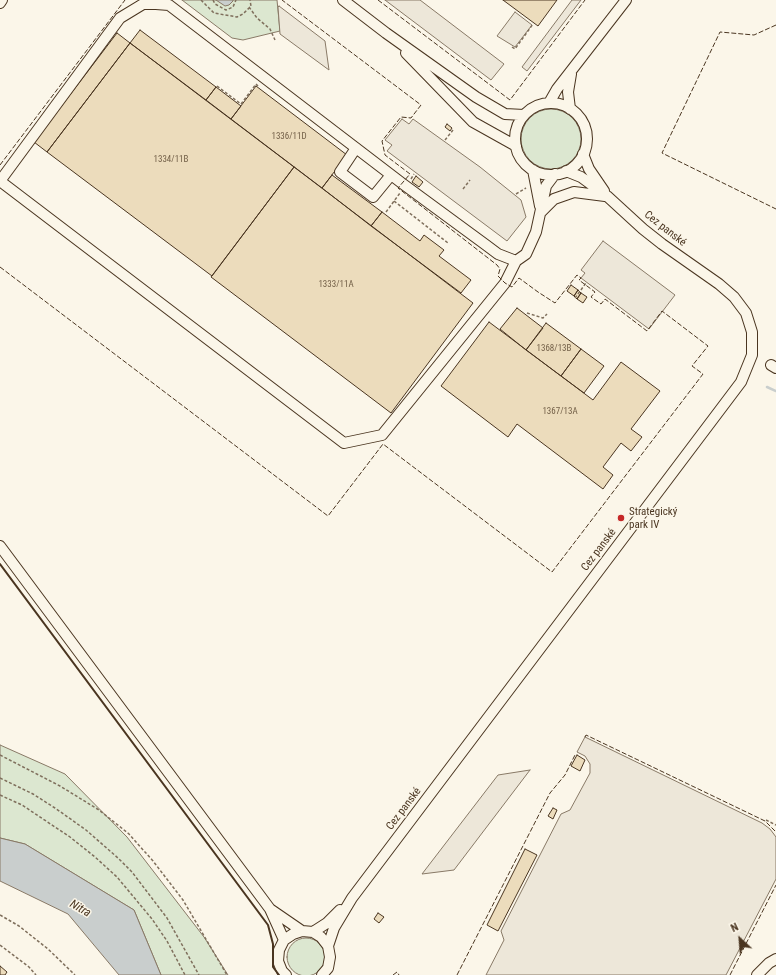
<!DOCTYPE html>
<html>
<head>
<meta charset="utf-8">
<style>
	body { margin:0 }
	#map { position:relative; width:776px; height:975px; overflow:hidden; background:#fbf6e9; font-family:"Roboto Condensed",sans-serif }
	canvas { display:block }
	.north { position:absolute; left:720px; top:919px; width:40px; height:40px; -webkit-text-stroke:3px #fbf6e9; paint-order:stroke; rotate:334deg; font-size:11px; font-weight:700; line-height:16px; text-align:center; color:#4a3520 }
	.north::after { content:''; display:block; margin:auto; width:14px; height:18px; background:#4a3520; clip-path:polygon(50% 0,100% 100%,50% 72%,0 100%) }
</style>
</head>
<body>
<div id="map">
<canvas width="776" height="975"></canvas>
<div class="north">N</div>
</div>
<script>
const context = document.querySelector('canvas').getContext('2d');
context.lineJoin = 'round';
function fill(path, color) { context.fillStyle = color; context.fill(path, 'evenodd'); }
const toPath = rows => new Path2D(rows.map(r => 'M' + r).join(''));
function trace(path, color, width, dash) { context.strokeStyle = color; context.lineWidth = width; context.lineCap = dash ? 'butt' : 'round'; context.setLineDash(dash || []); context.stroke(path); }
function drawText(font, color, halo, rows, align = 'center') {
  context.font = font + ' "Roboto Condensed",sans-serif'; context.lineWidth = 3; context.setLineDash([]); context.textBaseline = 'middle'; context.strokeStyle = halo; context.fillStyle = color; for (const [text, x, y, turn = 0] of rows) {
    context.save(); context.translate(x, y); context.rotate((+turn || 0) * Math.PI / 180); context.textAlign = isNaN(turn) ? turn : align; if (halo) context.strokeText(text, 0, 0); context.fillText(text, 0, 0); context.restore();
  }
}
const green = toPath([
	[182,0,277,0,280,31,243,40,232,38,182,0],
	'521 139a30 30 0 1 1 60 0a30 30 0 1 1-60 0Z',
	[0,745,65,774,127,837,204,937,228,975,161,975,134,910,25,844,0,838,0,745],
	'287 957a19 19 0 1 1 38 0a19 19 0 1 1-38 0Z'
]);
const parking = toPath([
	[385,0,420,0,504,64,491,80,385,0],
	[572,0,581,0,527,71,522,67,572,0],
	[279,6,325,41,329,70,280,34,278,7,279,6],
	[515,12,532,25,515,47,497,36,515,12],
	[402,119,409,124,413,119,480,167,521,200,526,217,507,241,387,151,392,145,385,140,402,119],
	[603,241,675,295,649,329,581,278,585,273,581,270,603,241],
	[585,737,762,823,770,829,776,837,776,879,726,975,486,975,504,940,501,931,561,814,570,810,590,773,590,764,585,756,577,752,585,737],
	[530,770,454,870,422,874,498,775,530,770]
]);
const water = toPath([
	[216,0,233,0,233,1,229,5,225,6,216,0],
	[0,838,25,844,134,910,161,975,119,975,68,914,0,881,0,838]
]);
const stream = toPath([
	[767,387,776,391]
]);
const building = toPath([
	[503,0,557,0,538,26,503,0],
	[140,30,216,87,206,100,130,43,140,30],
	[117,33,130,43,47,152,34,142,117,33],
	[130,43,294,167,212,276,47,152,130,43],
	[256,86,347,155,322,188,231,119,256,86],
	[216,87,241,106,231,119,206,100,216,87],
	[447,124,452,128,450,131,445,127,447,124],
	[294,167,473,303,391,413,211,277,294,167],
	[332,175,382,212,371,226,322,188,332,175],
	[416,176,423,182,419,187,412,182,416,176],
	[382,212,420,241,424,235,444,250,439,256,471,280,461,293,371,226,382,212],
	[571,285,578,290,574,296,567,291,571,285],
	[578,290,581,293,577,299,574,296,578,290],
	[581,293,587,297,583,303,577,299,581,293],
	[517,308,543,328,526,350,500,329,517,308],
	[489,322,593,400,621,362,660,391,631,429,642,437,631,451,621,443,603,467,613,475,603,489,517,424,508,437,441,386,489,322],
	[546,323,581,349,561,376,526,350,546,323],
	[581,349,604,366,584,393,561,376,581,349],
	[577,755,585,760,580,771,571,766,577,755],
	[553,808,557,810,553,819,548,816,553,808],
	[525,849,537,855,498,931,487,925,525,849],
	[378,913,384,917,379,923,374,919,378,913],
	[0,966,7,972,5,975,0,975,0,966]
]);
const path = toPath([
	[201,0,214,13,237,17,243,14,251,6,250,0],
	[213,0,215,4,226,10,233,7,236,0],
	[249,7,257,18,270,29,275,40],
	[512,47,515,49,533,24],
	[217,86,241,104,256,84,258,86],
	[445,140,453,130],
	[411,179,414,174],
	[463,189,470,180],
	[516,194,526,188],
	[394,201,448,243],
	[386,212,400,193],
	[575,298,586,283],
	[527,313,543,318,547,314],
	[0,755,60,786,99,810,129,834,153,861,183,900,227,975],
	[0,778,33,794,55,808,86,830,118,858,132,872,167,918,199,975],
	[0,795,22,805,70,837,95,857,117,877,152,919,167,941,185,975],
	[766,820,776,825],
	[0,915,19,926,48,949,75,975],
	[0,945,29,967,36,975]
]);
const minor = toPath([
	[343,0,386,33,476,97,505,114,524,115],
	[0,3,2,0],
	[406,53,473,122,516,146],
	[549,103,557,89,626,0],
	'515 139a36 36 0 1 1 72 0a36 36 0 1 1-72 0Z',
	[570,109,568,92,571,74],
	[356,148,340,172,373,197,391,175],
	[583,154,589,169,604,191],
	[533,170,540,206],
	[541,212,554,199,574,192,605,196],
	[516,261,498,254,486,245,403,184,169,5,156,4,143,4,120,18,0,181,344,443,382,435,505,283,516,261,526,254,536,232,546,186,555,174],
	[771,365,776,368],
	[0,546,270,909,284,940],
	[270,909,302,931],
	[313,932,327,923,340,910],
	[328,946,334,928,352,898,741,382,752,355,752,332,746,313,734,297,719,284,662,244,643,229,607,196,581,177,566,171],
	[286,975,282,971,278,961,279,950,284,940,293,934,302,931,313,932,321,937,328,946,330,957,328,968,322,975],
	[757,975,769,963,776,959]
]);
const fence = toPath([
	[378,0,510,100,585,0],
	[776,25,754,35,720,32,662,153,776,209],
	[0,165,125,0],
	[0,267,328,516,383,444,552,572,703,374,692,366,708,346,662,311,647,331,605,299,601,304,591,297,595,292,579,280,581,278,577,275,555,303,538,292,519,278,512,287,505,283,498,276,500,269,497,265,398,188,410,174,385,155,382,141,401,117,411,118,421,105,282,0],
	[585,737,586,735,765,821,776,832],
	[393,975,397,972,399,975],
	[457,975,550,793,565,775,575,755],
	[730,975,776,885]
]);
const wall = toPath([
	[0,564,268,925,273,944,273,967,279,975]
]);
const markers = [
	[621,518,4,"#c62828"]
];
const numberNames = [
	["1336/11D",289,137],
	["1334/11B",171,160],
	["1333/11A",336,285],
	["1368/13B",554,349],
	["1367/13A",560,412]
];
const streetNames = [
	["Cez panské",665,229,38],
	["Cez panské",599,550,-53],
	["Cez panské",404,809,-53]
];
const poiNames = [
	["Strategický",629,512],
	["park IV",629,525]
];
const waterNames = [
	["Nitra",80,909,30]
];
fill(green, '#dce7d0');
trace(green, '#887966', 1);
fill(parking, '#ede7d9');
trace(parking, '#887966', 1);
fill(water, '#c9cecd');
trace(water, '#887966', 1);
trace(stream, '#c9cecd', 2.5);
fill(building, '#ecdcbc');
trace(building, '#4a3520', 1);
trace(minor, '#4a3520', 12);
trace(path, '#7f6f5c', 1.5, [3, 2]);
trace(minor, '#fbf6e9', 10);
trace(fence, '#4a3520', 1, [5, 2]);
trace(wall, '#4a3520', 2);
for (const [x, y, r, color] of markers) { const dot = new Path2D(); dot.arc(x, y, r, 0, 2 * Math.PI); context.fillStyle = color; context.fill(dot); trace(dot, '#fbf6e9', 1.5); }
drawText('9px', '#725f47', null, numberNames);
drawText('11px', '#4a3520', '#fbf6e9', streetNames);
drawText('11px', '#4a3520', '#fbf6e9', poiNames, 'left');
drawText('italic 12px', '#4a3520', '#fbf6e9', waterNames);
</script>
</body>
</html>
